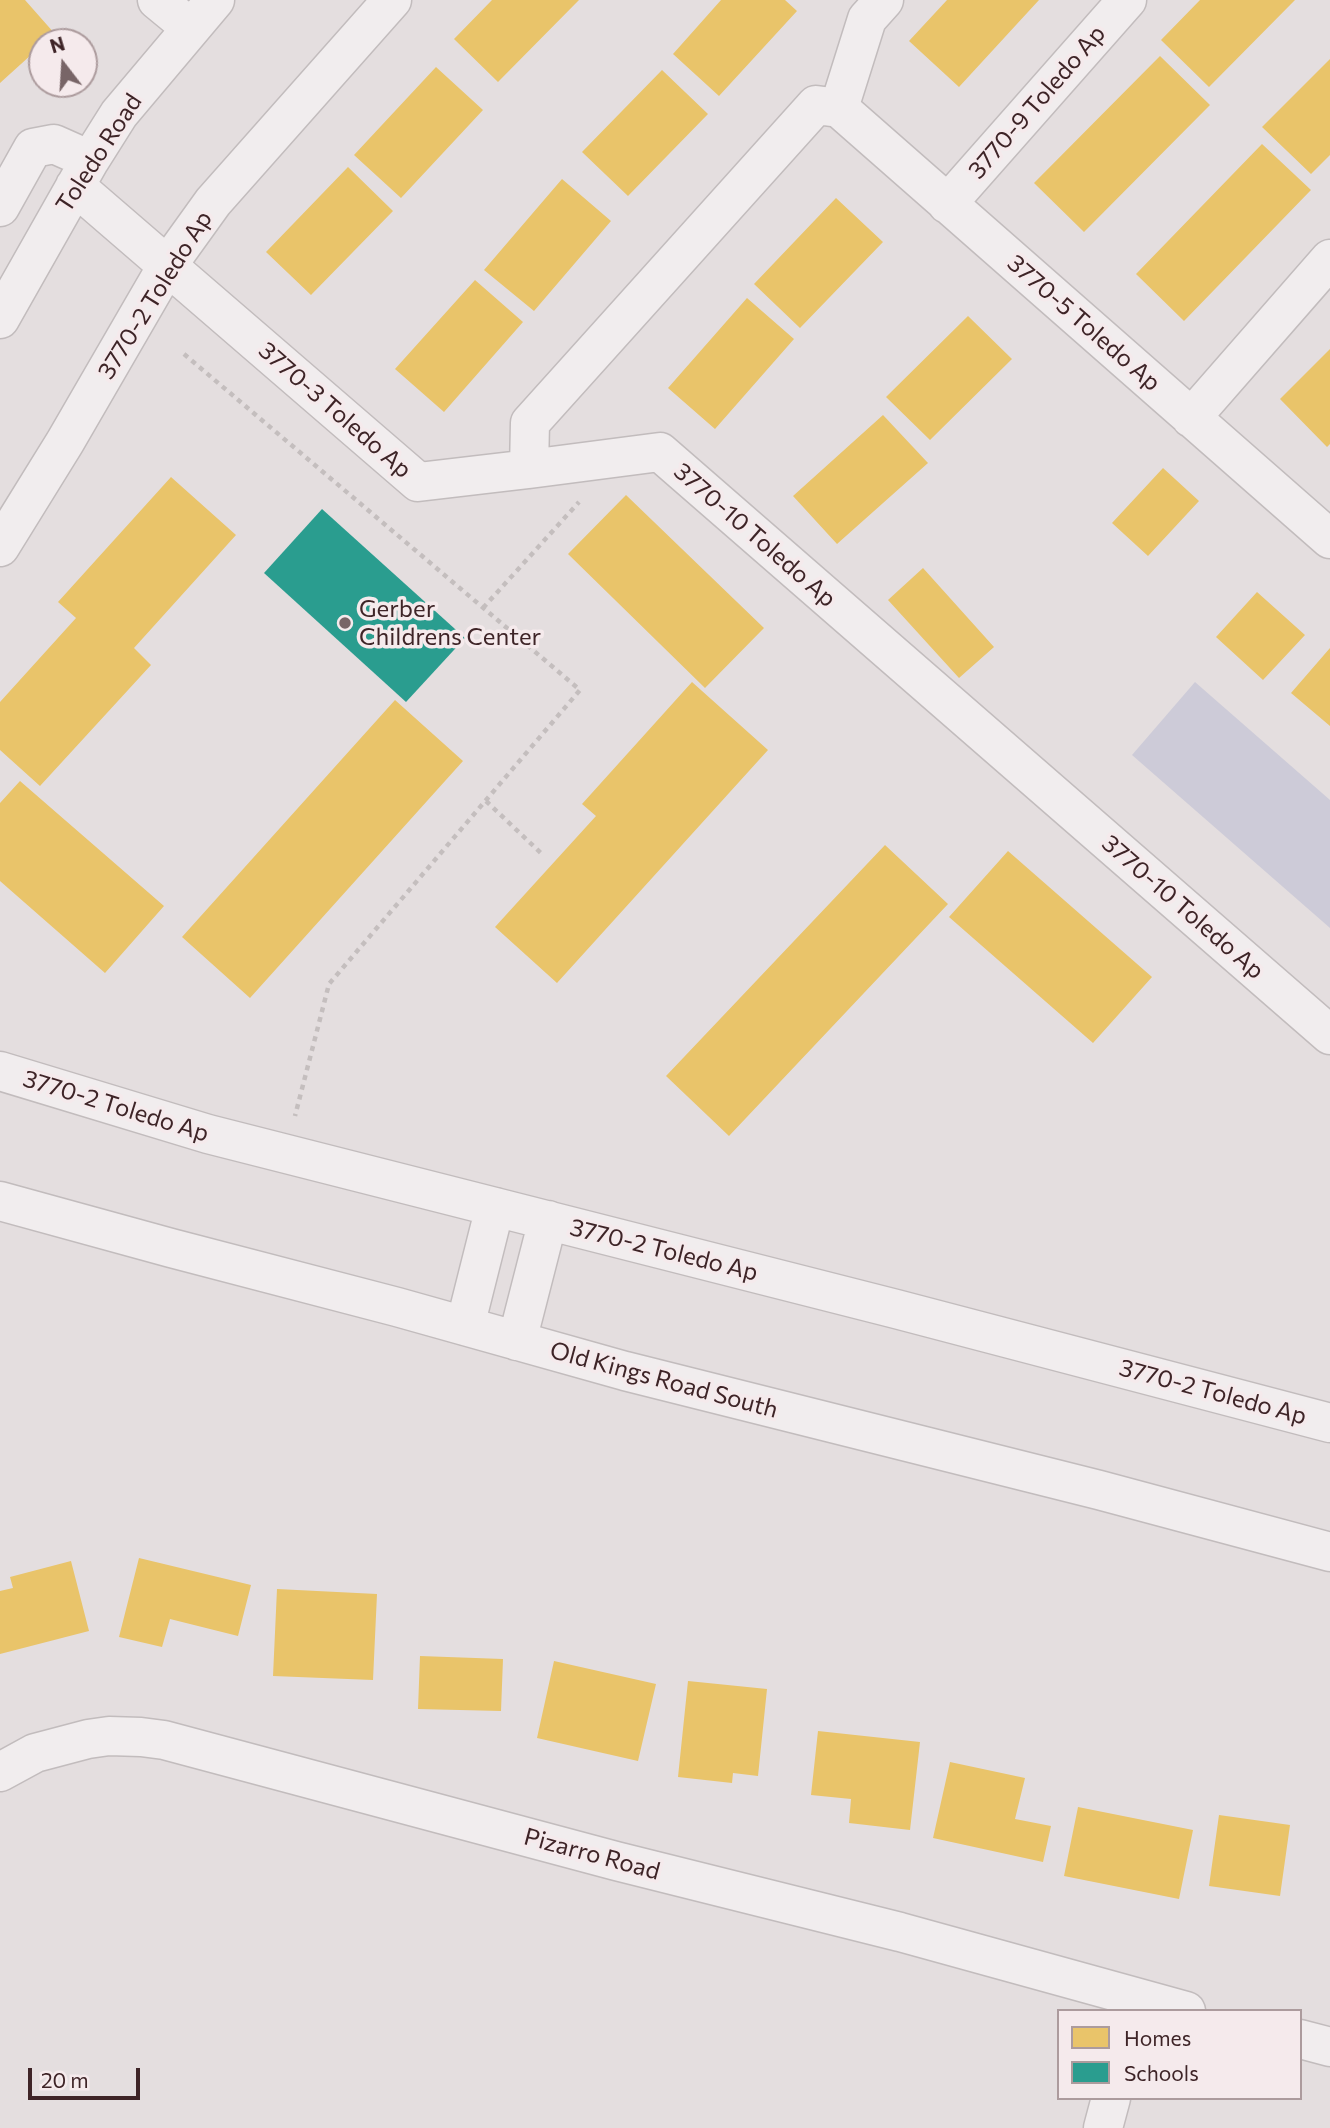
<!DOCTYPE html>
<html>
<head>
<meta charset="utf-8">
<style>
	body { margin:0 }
	#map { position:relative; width:1330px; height:2128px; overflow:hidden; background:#e4dedf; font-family:Commissioner,sans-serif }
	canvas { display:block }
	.legend { position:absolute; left:1057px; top:2009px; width:245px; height:91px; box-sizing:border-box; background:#f5eaec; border:2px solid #ac9b9d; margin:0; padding:9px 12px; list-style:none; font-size:21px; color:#3e2427 }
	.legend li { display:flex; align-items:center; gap:14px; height:35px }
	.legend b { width:35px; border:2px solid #ac9b9d }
	.north { position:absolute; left:28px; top:28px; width:70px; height:70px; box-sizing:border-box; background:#f5eaec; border:2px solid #ac9b9d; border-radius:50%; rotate:343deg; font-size:19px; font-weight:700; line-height:28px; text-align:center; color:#3e2427 }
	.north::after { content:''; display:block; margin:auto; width:24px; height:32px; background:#786567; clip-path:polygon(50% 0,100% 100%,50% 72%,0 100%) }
	.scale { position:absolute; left:28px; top:2068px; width:112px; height:32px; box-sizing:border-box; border:4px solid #3e2427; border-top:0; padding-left:9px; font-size:21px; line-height:24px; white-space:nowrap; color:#3e2427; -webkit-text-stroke:5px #f5eaec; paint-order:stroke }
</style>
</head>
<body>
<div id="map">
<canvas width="1330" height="2128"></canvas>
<ul class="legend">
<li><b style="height:19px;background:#e9c46a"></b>Homes</li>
<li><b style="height:19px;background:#2a9d8f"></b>Schools</li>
</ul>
<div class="north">N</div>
<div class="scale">20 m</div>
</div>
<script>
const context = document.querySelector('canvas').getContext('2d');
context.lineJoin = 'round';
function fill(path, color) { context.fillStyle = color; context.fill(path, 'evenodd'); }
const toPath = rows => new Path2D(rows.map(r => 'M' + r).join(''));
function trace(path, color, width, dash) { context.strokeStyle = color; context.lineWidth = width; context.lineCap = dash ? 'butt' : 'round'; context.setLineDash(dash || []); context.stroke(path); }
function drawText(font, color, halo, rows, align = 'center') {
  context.font = font + ' Commissioner,sans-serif'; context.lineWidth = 7; context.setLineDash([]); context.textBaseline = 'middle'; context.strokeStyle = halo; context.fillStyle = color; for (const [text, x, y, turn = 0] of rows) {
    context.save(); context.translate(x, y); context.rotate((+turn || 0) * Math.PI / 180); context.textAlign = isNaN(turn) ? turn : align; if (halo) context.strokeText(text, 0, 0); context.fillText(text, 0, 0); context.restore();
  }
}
const green = toPath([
	[1195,682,1330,800,1330,928,1132,755]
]);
const homes = toPath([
	[0,0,25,0,55,34,46,42,42,42,42,45,0,83],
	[492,0,579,0,498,82,454,39],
	[721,0,785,0,797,11,719,96,673,54],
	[947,0,1039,0,959,87,909,41],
	[1200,0,1295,0,1209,87,1161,40],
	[1160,56,1210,105,1084,232,1034,183],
	[1330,59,1330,155,1311,174,1262,127],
	[436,67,483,110,401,198,354,155],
	[662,70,708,114,628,196,582,152],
	[1262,144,1311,190,1184,321,1136,274],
	[348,167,393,211,311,295,266,252],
	[562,179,611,221,534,311,484,270],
	[836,198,883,242,800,328,754,284],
	[475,280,523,322,444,412,395,369],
	[747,298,794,339,715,429,668,388],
	[968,316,1012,359,930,440,886,397],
	[1330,349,1330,444,1327,447,1280,399],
	[883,415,928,463,837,544,793,496],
	[1163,468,1199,501,1148,556,1112,523],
	[171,477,236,535,134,648,151,665,40,786,0,750,0,702,76,618,58,602],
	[626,495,764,628,705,688,568,554],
	[923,568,994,647,959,678,888,600],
	[1257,592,1305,635,1263,680,1216,637],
	[1330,648,1330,726,1291,693],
	[692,682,768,750,557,983,495,927,596,816,582,804],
	[395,700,463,761,250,998,182,937],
	[20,781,164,906,105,973,0,881,0,803],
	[885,845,948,904,729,1136,666,1076],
	[1008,851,1152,977,1093,1043,949,917],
	[139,1558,251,1585,238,1636,170,1619,162,1647,119,1637],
	[71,1561,89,1631,0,1654,0,1591,13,1588,10,1577],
	[277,1589,377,1594,373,1680,273,1676],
	[420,1656,503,1659,501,1711,418,1709],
	[554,1661,656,1684,638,1761,537,1738],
	[688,1681,767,1689,758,1776,733,1773,732,1783,678,1777],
	[818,1731,920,1742,910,1830,849,1823,851,1799,811,1795],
	[950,1762,1025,1778,1015,1819,1051,1826,1043,1862,933,1838],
	[1078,1807,1193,1830,1179,1899,1064,1876],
	[1219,1815,1290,1825,1280,1896,1209,1886]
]);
const schools = toPath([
	[322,509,465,638,406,702,264,573]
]);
const path = toPath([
	[184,354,580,690,329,984,295,1116],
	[483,608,579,502],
	[486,801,543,855]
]);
const minor = toPath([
	[157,0,191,28],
	[884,0,867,19,839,108,816,105,530,423,529,469,660,452,1330,1035],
	[839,108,1330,539],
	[75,186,418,482,529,469],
	[947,204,1127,0],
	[0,207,33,148,54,144,90,160],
	[0,319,90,160,119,114,215,0],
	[1191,418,1330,259],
	[0,547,65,442,167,266,213,202,392,0],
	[0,1071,208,1134,896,1309,1330,1423],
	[0,1201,171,1248,397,1307,625,1371,1099,1490,1330,1552],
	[465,1326,495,1207],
	[517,1341,548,1220],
	[0,1772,35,1753,88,1739,109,1736,141,1737,164,1740,616,1861,900,1932,1186,2011],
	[1300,2039,1330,2047],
	[1103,2128,1111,2098]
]);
const markers = [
	[345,623,7,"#786567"]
];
const streetNames = [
	["3770-9 Toledo Ap",1037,102,-49],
	["Toledo Road",99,153,-57],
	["3770-2 Toledo Ap",155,295,-58],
	["3770-5 Toledo Ap",1084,323,41],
	["3770-3 Toledo Ap",335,410,41],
	["3770-10 Toledo Ap",755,535,41],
	["3770-10 Toledo Ap",1183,907,41],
	["3770-2 Toledo Ap",116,1106,17],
	["3770-2 Toledo Ap",664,1250,14],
	["Old Kings Road South",664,1380,15],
	["3770-2 Toledo Ap",1213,1392,15],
	["Pizarro Road",592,1854,15]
];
const poiNames = [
	["Gerber",359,609],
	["Childrens Center",359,637]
];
fill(green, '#cdcbd8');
fill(homes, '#e9c46a');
fill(schools, '#2a9d8f');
trace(minor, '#c2bcbd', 41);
trace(path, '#c4bebe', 4.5, [5, 5]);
trace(minor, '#f1edee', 38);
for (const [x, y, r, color] of markers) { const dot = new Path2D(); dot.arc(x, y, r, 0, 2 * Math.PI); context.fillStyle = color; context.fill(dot); trace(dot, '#f5eaec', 2.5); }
drawText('24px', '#3e2427', '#f5eaec', streetNames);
drawText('24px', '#3e2427', '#f5eaec', poiNames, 'left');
</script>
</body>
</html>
